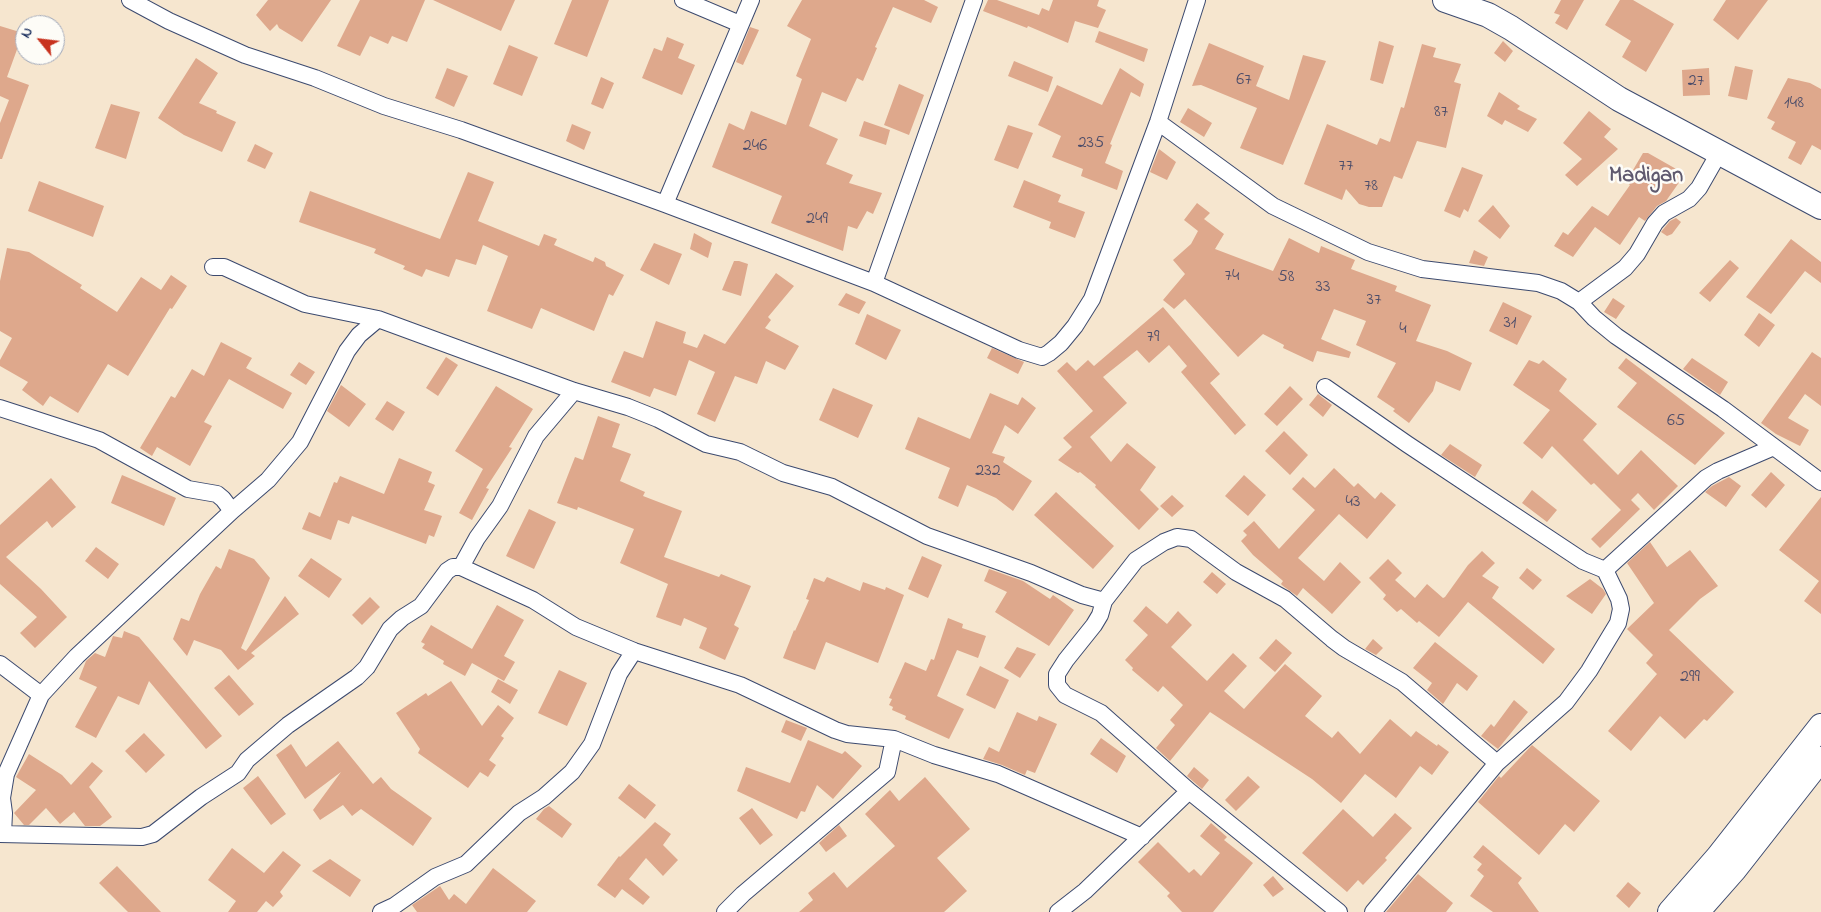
<!DOCTYPE html>
<html>
<head>
<meta charset="utf-8">
<style>
	body { margin:0 }
	#map { position:relative; width:1821px; height:912px; overflow:hidden; background:#f6e6cf; font-family:"Indie Flower",sans-serif }
	canvas { display:block }
	.north { position:absolute; left:15px; top:15px; width:50px; height:50px; box-sizing:border-box; background:#fdfcf7; border:1px solid #a3aaba; border-radius:50%; rotate:299deg; font-size:14px; font-weight:700; line-height:20px; text-align:center; color:#1b2f5e }
	.north::after { content:''; display:block; margin:auto; width:18px; height:22px; background:#c8321e; clip-path:polygon(50% 0,100% 100%,50% 72%,0 100%) }
</style>
</head>
<body>
<div id="map">
<canvas width="1821" height="912"></canvas>
<div class="north">N</div>
</div>
<script>
const context = document.querySelector('canvas').getContext('2d');
context.lineJoin = 'round';
function fill(path, color) { context.fillStyle = color; context.fill(path, 'evenodd'); }
const toPath = rows => new Path2D(rows.map(r => 'M' + r).join(''));
function trace(path, color, width, dash) { context.strokeStyle = color; context.lineWidth = width; context.lineCap = dash ? 'butt' : 'round'; context.setLineDash(dash || []); context.stroke(path); }
function drawText(font, color, halo, rows, align = 'center') {
  context.font = font + ' "Indie Flower",sans-serif'; context.lineWidth = 5; context.setLineDash([]); context.textBaseline = 'middle'; context.strokeStyle = halo; context.fillStyle = color; for (const [text, x, y, turn = 0] of rows) {
    context.save(); context.translate(x, y); context.rotate((+turn || 0) * Math.PI / 180); context.textAlign = isNaN(turn) ? turn : align; if (halo) context.strokeText(text, 0, 0); context.fillText(text, 0, 0); context.restore();
  }
}
const building = toPath([
	[268,0,331,0,302,42,279,28,277,24,270,31,256,15],
	[360,0,425,0,407,42,392,36,388,44,370,36,360,56,337,46],
	[433,0,515,0,501,31],
	[572,0,609,0,587,57,554,44],
	[802,0,924,0,938,7,931,23,893,7,875,47,877,48,863,81,857,78,846,102,822,92,809,126,838,139,826,164,853,175,849,183,882,193,873,214,867,211,857,229,848,226,843,251,771,223,782,196,712,167,729,123,744,130,751,111,786,125,802,79,796,76,811,39,787,26],
	[988,0,997,0,1039,15,1042,8,1049,11,1053,0,1099,0,1097,6,1106,10,1098,28,1075,21,1068,43,1028,26,1027,28,983,11],
	[1561,0,1584,0,1567,30,1555,23,1560,15,1554,13],
	[1620,0,1633,0,1674,24,1646,72,1622,57,1631,41,1605,25],
	[1726,0,1768,0,1738,40,1713,20],
	[0,26,23,33,7,77,29,85,2,159,0,159,0,123,9,100,0,96],
	[750,27,759,30,743,65,736,62],
	[1099,31,1148,49,1144,62,1095,42],
	[667,37,684,44,678,58,695,65,682,95,642,78,654,48,662,51],
	[1379,41,1394,46,1383,84,1370,80],
	[1503,41,1513,51,1505,62,1494,53],
	[1209,43,1264,66,1256,86,1289,100,1303,55,1326,61,1283,165,1240,148,1257,108,1201,85,1192,86],
	[1422,44,1436,48,1433,57,1461,64,1454,82,1461,84,1446,148,1417,141,1402,179,1394,176,1382,207,1369,207,1359,204,1346,189,1342,200,1304,184,1327,124,1377,145,1380,138,1390,142,1401,107,1404,108],
	[509,45,538,57,522,96,493,84],
	[196,58,218,73,199,103,217,111,216,113,236,122,222,152,184,135,158,118],
	[1014,61,1053,77,1048,92,1008,76],
	[1735,66,1753,70,1747,100,1728,96],
	[447,68,468,76,454,107,435,98],
	[1120,68,1144,84,1140,97,1131,92,1110,144,1112,145,1105,163,1123,171,1117,190,1081,176,1083,169,1052,157,1061,136,1038,125,1057,85,1102,105],
	[1709,68,1710,95,1683,96,1682,70],
	[601,77,614,83,603,109,591,104],
	[1788,78,1810,83,1821,89,1821,150,1812,145,1801,165,1788,158,1796,142,1771,129,1775,122,1767,118],
	[899,84,924,95,909,135,884,125],
	[1499,92,1520,106,1517,109,1537,119,1528,132,1505,120,1502,125,1487,116],
	[111,104,140,112,126,159,95,148],
	[1188,108,1212,123,1204,137,1180,122],
	[1589,111,1611,129,1604,137,1618,149,1577,186,1565,175,1582,159,1563,143],
	[864,121,890,130,886,145,859,136],
	[572,124,591,132,584,150,566,141],
	[1008,125,1033,133,1018,169,994,160],
	[255,144,273,153,265,169,247,161],
	[1159,149,1176,162,1167,180,1150,172],
	[1643,153,1648,153,1685,174,1666,201,1657,206,1645,221,1639,217,1620,245,1595,227,1573,257,1554,246,1563,232,1568,235,1592,206,1608,216,1630,185,1626,182],
	[1462,167,1483,175,1468,212,1464,209,1460,218,1444,211],
	[468,172,494,182,478,221,539,246,544,234,557,239,554,245,593,262,595,257,605,262,606,266,624,275,613,296,609,294,594,331,541,308,532,329,487,311,508,256,483,245,476,265,456,259,449,277,426,269,422,277,403,269,405,266,374,253,376,249,299,222,310,191,440,239],
	[1024,180,1061,195,1058,202,1085,212,1075,238,1049,228,1051,222,1013,207],
	[39,181,104,206,93,237,28,211],
	[1197,203,1210,213,1204,219,1224,234,1215,249,1273,271,1289,238,1319,253,1321,246,1355,260,1351,269,1397,286,1395,291,1431,305,1416,341,1447,351,1472,363,1460,391,1436,381,1433,391,1409,423,1393,411,1395,409,1377,397,1396,363,1356,345,1366,321,1334,309,1321,339,1351,352,1349,358,1317,351,1313,362,1283,348,1284,345,1263,334,1238,357,1185,299,1174,309,1163,300,1185,274,1173,260,1191,244,1198,231,1184,220],
	[1493,205,1510,226,1500,239,1478,221],
	[1676,218,1681,222,1672,234,1667,236,1661,232,1670,221],
	[694,233,712,243,708,258,690,249],
	[1791,239,1821,262,1821,283,1805,271,1771,314,1746,297],
	[654,243,682,254,669,285,640,270],
	[7,248,29,252,82,285,80,288,117,312,141,277,161,290,171,275,187,286,172,309,170,308,128,376,108,364,78,413,50,396,43,406,22,390,28,382,0,366,0,360,12,338,0,331,0,281],
	[1474,250,1488,257,1484,266,1469,263],
	[1730,260,1739,268,1710,302,1699,293],
	[734,261,739,261,748,264,741,296,722,290],
	[776,273,794,286,768,317,771,320,765,328,799,346,785,370,766,361,757,384,735,376,715,422,697,414,715,372,689,360,676,396,654,388,650,397,611,382,624,351,643,358,656,321,686,332,683,343,697,348,704,334,725,344],
	[846,293,866,302,859,314,838,305],
	[1613,298,1625,306,1616,319,1604,312],
	[1503,302,1532,316,1517,345,1489,331],
	[1163,307,1220,374,1210,383,1246,425,1235,435,1181,372,1187,366,1169,345,1149,363,1137,350,1103,377,1127,403,1090,437,1111,462,1127,443,1156,467,1140,490,1159,509,1139,530,1095,487,1096,485,1080,472,1078,473,1058,460,1072,447,1063,438,1093,411,1057,371,1067,362,1076,371,1088,360,1094,366],
	[1759,313,1775,325,1759,347,1744,335],
	[867,314,901,330,886,360,855,344],
	[221,342,252,358,246,368,292,393,283,409,229,379,204,422,212,426,190,466,157,447,152,456,140,448,171,396,175,398,192,369,204,376],
	[992,348,1024,362,1018,374,987,358],
	[1812,352,1821,358,1821,406,1805,394,1788,418,1809,430,1800,446,1776,434,1761,423],
	[446,357,458,365,438,396,426,388],
	[1626,358,1725,433,1695,465,1617,407,1637,383,1618,368],
	[1692,358,1728,382,1720,395,1683,369],
	[1529,360,1539,364,1543,360,1567,379,1559,391,1597,424,1583,440,1618,475,1641,450,1678,486,1654,510,1638,493,1631,500,1640,509,1600,548,1591,539,1621,510,1594,483,1591,485,1552,446,1542,459,1523,443,1550,410,1513,385],
	[299,362,315,372,306,385,290,375],
	[341,385,366,404,349,427,327,411],
	[496,386,533,409,509,447,512,448,486,488,489,489,472,520,459,513,483,469,455,451],
	[1290,386,1303,399,1277,426,1264,414],
	[833,388,873,405,858,438,819,420],
	[990,393,1018,405,1022,397,1036,408,1018,434,1005,425,992,453,1005,457,1003,462,1032,481,1013,511,996,498,967,485,958,507,938,498,950,468,905,449,918,417,970,439],
	[1318,394,1332,405,1323,417,1309,405],
	[387,401,405,412,393,431,375,419],
	[598,416,620,424,612,447,631,454,620,481,645,492,643,496,682,511,664,557,719,577,721,574,751,586,734,625,739,628,725,660,699,648,707,628,684,618,681,626,656,617,668,584,620,563,634,529,578,507,577,510,557,503,575,457,583,460],
	[1284,431,1308,455,1290,475,1265,451],
	[1450,444,1482,465,1475,477,1441,455],
	[399,458,432,472,428,482,435,485,424,510,442,516,434,537,429,535,426,544,352,516,349,524,338,520,331,540,302,529,309,512,320,517,334,482,337,483,340,476,384,494],
	[1334,468,1354,487,1358,483,1375,499,1381,492,1396,505,1367,539,1339,514,1298,558,1324,581,1340,562,1361,582,1332,614,1303,588,1297,596,1283,586,1281,584,1283,581,1253,555,1241,541,1247,535,1243,531,1254,521,1279,549,1315,510,1292,489,1303,477,1315,488],
	[1771,472,1785,485,1766,508,1751,495],
	[122,475,176,498,164,526,111,503],
	[1244,475,1266,495,1248,516,1225,496],
	[1729,477,1741,486,1726,507,1705,492,1712,486],
	[51,478,76,507,52,528,47,521,6,557,41,589,67,617,35,648,20,633,37,617,0,584,0,525],
	[1532,490,1557,510,1547,522,1522,503],
	[1056,492,1114,546,1093,569,1034,515],
	[1172,495,1184,506,1172,517,1160,506],
	[1821,497,1821,614,1804,601,1819,581,1779,550],
	[529,509,556,522,534,569,506,556],
	[1650,542,1667,567,1690,550,1718,586,1700,599,1669,630,1734,692,1707,721,1704,719,1685,739,1660,716,1631,751,1608,731,1657,674,1646,663,1653,655,1627,629,1654,603,1627,563],
	[96,547,119,564,108,579,85,561],
	[229,549,254,559,270,578,241,648,246,651,285,596,299,614,251,653,255,656,238,670,221,650,194,640,187,656,173,639,181,618,189,621,200,594,216,566,221,569],
	[1482,551,1495,563,1482,576,1499,587,1492,598,1555,649,1543,664,1468,602,1439,637,1419,621,1417,623,1401,609,1397,612,1383,599,1386,595,1369,578,1388,559,1402,573,1395,580,1415,598,1427,584,1443,598,1445,597,1468,565],
	[922,556,942,565,928,598,908,589],
	[311,558,342,579,329,598,298,576],
	[1527,568,1542,580,1533,590,1519,578],
	[989,569,1023,581,1050,599,1053,595,1074,610,1049,646,995,612,1007,592,984,581],
	[1212,572,1226,584,1217,594,1203,582],
	[827,577,860,591,863,582,885,590,886,587,904,595,878,663,826,642,815,670,783,658,794,630,795,631,809,600,806,599,814,578,824,582],
	[1590,579,1603,589,1606,594,1592,614,1566,596],
	[370,597,380,607,362,625,352,615],
	[497,605,524,620,504,656,515,662,504,681,472,663,465,676,443,664,444,661,422,648,425,644,421,642,431,625,472,649],
	[1146,606,1167,624,1178,611,1192,625,1171,647,1207,681,1233,653,1247,666,1224,691,1244,709,1285,664,1322,696,1305,716,1332,738,1338,731,1360,754,1390,719,1411,737,1416,731,1437,746,1438,744,1449,752,1432,775,1420,766,1396,798,1365,774,1341,803,1312,779,1210,712,1170,761,1156,748,1175,725,1170,720,1183,705,1163,686,1158,692,1132,670,1133,668,1125,660,1148,635,1133,621],
	[948,618,963,624,962,628,986,636,978,658,957,650,937,696,964,709,949,739,905,719,906,716,892,710,893,707,889,705,892,699,889,698,905,662,926,671,931,659,934,660],
	[124,631,139,637,222,736,206,749,149,681,139,705,118,696,96,738,75,727,97,687,79,679,86,661,95,653,105,657,113,636,122,638],
	[1276,639,1292,653,1275,672,1259,658],
	[1373,639,1383,648,1376,655,1365,649],
	[1435,642,1478,676,1467,691,1457,683,1443,704,1427,690,1432,683,1413,668],
	[1017,647,1036,654,1020,678,1004,668],
	[980,666,1009,680,995,709,966,695],
	[559,670,587,683,567,726,538,713],
	[229,675,254,704,239,716,214,688],
	[498,679,518,690,510,704,491,692],
	[451,681,482,726,498,705,514,718,501,736,504,738,489,760,496,765,488,777,480,772,468,788,418,753,420,749,396,713,426,693,428,696],
	[1514,700,1528,712,1498,749,1481,736,1491,724,1494,727],
	[1017,712,1037,721,1039,716,1057,724,1035,773,1027,770,1025,775,1002,765,983,759,989,747,999,752],
	[786,720,807,728,801,741,781,732],
	[144,733,165,755,146,773,125,751],
	[1101,738,1126,756,1117,773,1090,754],
	[808,740,842,754,845,751,862,766,833,799,817,785,805,812,801,811,797,819,737,791,746,767,790,783],
	[338,741,373,784,381,777,391,789,432,818,413,846,361,809,352,816,343,805,320,820,313,810,341,772,305,799,276,755,291,744,306,767],
	[1532,745,1600,801,1574,832,1565,824,1539,855,1478,802,1499,776,1501,778],
	[29,754,62,775,71,785,92,762,103,771,89,787,112,817,100,826,85,826,74,812,60,824,46,808,29,825,24,825,14,813,36,790,16,777],
	[1194,767,1209,780,1202,789,1187,776],
	[258,776,286,814,271,825,243,788],
	[1248,776,1260,787,1236,811,1225,800],
	[925,777,970,829,937,858,967,891,944,912,799,912,813,900,808,893,834,872,847,888,895,846,865,814,890,790,899,801],
	[629,784,656,805,645,819,618,798],
	[549,806,572,824,562,838,536,819,544,809],
	[752,808,773,835,760,845,739,818],
	[1343,809,1373,837,1395,813,1412,828,1385,858,1387,860,1363,885,1358,880,1347,892,1302,853],
	[655,822,671,834,663,845,678,860,663,876,646,858,629,879,650,897,643,905,622,889,615,898,597,885,619,856,620,857],
	[1211,823,1227,837,1224,840,1253,863,1213,912,1182,912,1167,896,1170,893,1138,862,1158,842,1189,873,1194,869,1201,876,1220,853,1200,836],
	[839,825,847,836,826,852,819,843],
	[1483,845,1522,878,1518,883,1539,912,1493,912,1470,896,1484,876,1477,870,1482,864,1473,857],
	[232,848,264,873,283,851,301,865,280,892,283,896,273,907,266,901,257,912,228,912,236,901,208,880],
	[330,859,361,880,350,897,312,871],
	[117,866,161,912,128,912,99,883],
	[493,868,536,901,527,912,417,912,412,905,440,886,449,900,454,894,466,904],
	[1418,874,1453,903,1446,912,1386,912],
	[1273,876,1284,889,1273,897,1263,885],
	[1628,882,1641,893,1629,908,1616,896]
]);
const street = toPath([
	[130,0,169,21,245,55,315,78,384,106,461,130,665,204,874,283,1019,350,1042,357,1049,353,1061,343,1075,326,1092,299,1158,122,1197,0],
	[683,0,740,24],
	[1158,122,1273,206,1368,252,1422,269,1538,283,1561,291,1579,302,1594,318,1616,336,1723,409,1821,482],
	[665,204,751,0],
	[213,267,224,267,305,304,378,319,574,391,628,407,658,419,706,444,740,452,783,473,832,487,927,536,1031,573,1082,595,1104,601],
	[874,283,974,0],
	[1579,302,1625,268,1637,254,1655,223,1664,213,1689,199,1699,188,1719,153],
	[1325,387,1407,444,1583,561,1605,570,1706,478,1718,471,1774,447],
	[0,408,99,440,188,489,217,494,223,499,232,511],
	[461,567,477,538,500,506,536,436,574,391],
	[0,664,41,695],
	[0,834,142,837,153,834,201,797,238,773,247,760,288,725,357,677,367,667,390,629,402,618,421,606,447,571,453,567,461,567,533,600,576,627,634,651,740,685,835,730,847,734,894,739,934,755,998,774,1142,837],
	[3,834,4,813,2,798,6,774,41,695,77,656,232,511,268,480,300,442,347,351,359,335,378,319],
	[381,912,394,906,435,877,466,864,519,813,544,797,572,772,592,744,619,674,634,651],
	[725,912,743,894,887,772,894,739],
	[1058,912,1085,891,1189,791],
	[1339,912,1189,791,1101,713,1065,695,1057,685,1057,674,1066,660,1094,625,1100,615,1104,601,1136,560,1164,542,1177,537,1191,539,1236,572,1285,599,1332,639,1344,648,1402,682,1497,763],
	[1373,912,1497,763,1566,702,1589,671,1618,623,1621,609,1619,599,1605,570]
]);
const secondary = toPath([
	[1445,0,1488,15,1511,28,1619,99,1821,207],
	[1670,912,1718,857,1821,726],
	[1697,912,1734,870,1821,759]
]);
const numberNames = [
	["67",1244,81],
	["27",1696,82],
	["148",1794,104],
	["87",1441,113],
	["235",1091,144],
	["246",755,147],
	["77",1346,167],
	["78",1371,187],
	["249",817,220],
	["74",1232,277],
	["58",1286,278],
	["33",1323,288],
	["37",1374,301],
	["31",1510,324],
	["4",1403,330],
	["79",1153,338],
	["65",1676,422],
	["232",988,472],
	["43",1353,503],
	["299",1690,678]
];
const quarterNames = [
	["Madigan",1646,177]
];
fill(building, '#dea88c');
trace(street, '#3c4a6f', 18);
trace(secondary, '#3c4a6f', 26);
trace(street, '#fff', 16);
trace(secondary, '#fff', 24);
drawText('18px', '#4c4d6a', null, numberNames);
drawText('bold 22px', '#5f596e', '#fdfcf7', quarterNames);
</script>
</body>
</html>
